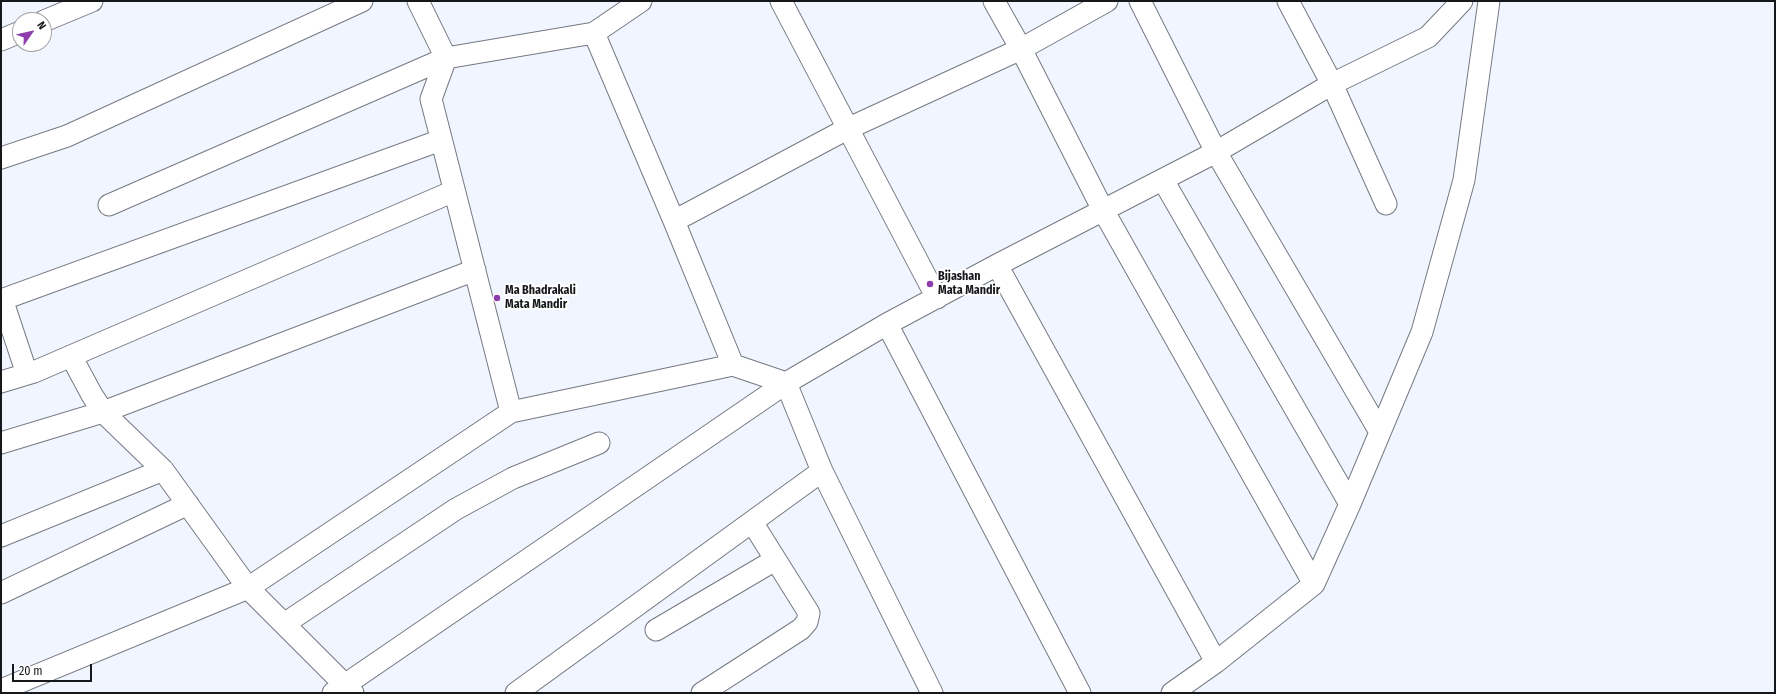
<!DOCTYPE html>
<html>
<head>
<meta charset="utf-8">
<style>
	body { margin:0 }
	#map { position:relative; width:1776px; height:694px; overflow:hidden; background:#f1f5ff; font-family:"Fira Sans Condensed",sans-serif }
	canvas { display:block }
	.frame { position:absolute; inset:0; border:2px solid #17181b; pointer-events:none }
	.north { position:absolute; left:12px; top:12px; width:40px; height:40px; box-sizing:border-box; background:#fff; border:1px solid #a2a3a4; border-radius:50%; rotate:56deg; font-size:11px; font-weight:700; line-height:16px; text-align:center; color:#17181b }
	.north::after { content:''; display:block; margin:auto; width:14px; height:18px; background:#8e3dac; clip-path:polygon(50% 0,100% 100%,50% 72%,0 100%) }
	.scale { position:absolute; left:12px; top:664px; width:80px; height:18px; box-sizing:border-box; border:2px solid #17181b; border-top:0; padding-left:5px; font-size:12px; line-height:14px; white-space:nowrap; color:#17181b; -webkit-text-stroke:3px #fff; paint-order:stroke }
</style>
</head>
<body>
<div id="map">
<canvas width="1776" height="694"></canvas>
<div class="frame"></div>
<div class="north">N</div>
<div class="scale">20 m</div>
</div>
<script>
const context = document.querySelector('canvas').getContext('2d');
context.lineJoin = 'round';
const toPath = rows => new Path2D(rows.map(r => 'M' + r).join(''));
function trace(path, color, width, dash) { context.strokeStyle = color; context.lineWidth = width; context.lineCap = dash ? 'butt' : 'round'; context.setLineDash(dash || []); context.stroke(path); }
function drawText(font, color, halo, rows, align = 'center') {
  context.font = font + ' "Fira Sans Condensed",sans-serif'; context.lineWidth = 4; context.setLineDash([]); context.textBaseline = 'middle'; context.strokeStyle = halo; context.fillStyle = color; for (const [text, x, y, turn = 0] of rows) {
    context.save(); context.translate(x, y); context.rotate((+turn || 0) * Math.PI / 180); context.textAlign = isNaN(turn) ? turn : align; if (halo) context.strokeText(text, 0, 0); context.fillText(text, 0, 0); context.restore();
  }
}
const minor = toPath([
	[418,1,446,58,431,99,511,412],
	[641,1,594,33,674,221,733,365],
	[781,1,937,298],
	[994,1,1021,49,1103,210,1314,584],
	[1140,1,1216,152,1380,432],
	[1288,1,1332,84,1386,204],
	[44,21,92,1],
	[1,40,20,32],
	[1,158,67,136,362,1],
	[1163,180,1350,504],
	[109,205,446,58,594,33],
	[674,221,847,129,1021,49,1107,1],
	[997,265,1216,662],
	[2,299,27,374],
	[1,300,441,140],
	[887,324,1080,693],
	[71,356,92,395,103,412,163,470,248,588,353,693],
	[1,382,34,372,71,356,454,191],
	[1,443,103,412,475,270],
	[1,536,163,470],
	[1,593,188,504],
	[284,624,456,509,513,478,599,443],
	[656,630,775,560],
	[1,690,248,588,511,412,733,365,786,383,822,471,932,693],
	[333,693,786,383,887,324,997,265,1216,152,1332,84,1428,37,1462,1],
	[516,693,822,471],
	[702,693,801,629,807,622,809,613,752,522],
	[1172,693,1216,662,1314,584,1350,504,1422,332,1464,180,1489,1]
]);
const markers = [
	[930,284,4,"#8e3dac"],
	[497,298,4,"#8e3dac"]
];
const poiNames = [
	["Bijashan",938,277],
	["Mata Mandir",938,291],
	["Ma Bhadrakali",505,291],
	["Mata Mandir",505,305]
];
trace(minor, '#757981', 23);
trace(minor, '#fff', 21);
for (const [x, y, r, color] of markers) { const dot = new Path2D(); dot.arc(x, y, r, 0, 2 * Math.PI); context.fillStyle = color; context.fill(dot); trace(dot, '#fff', 1.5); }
drawText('bold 12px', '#17181b', '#fff', poiNames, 'left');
</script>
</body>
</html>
